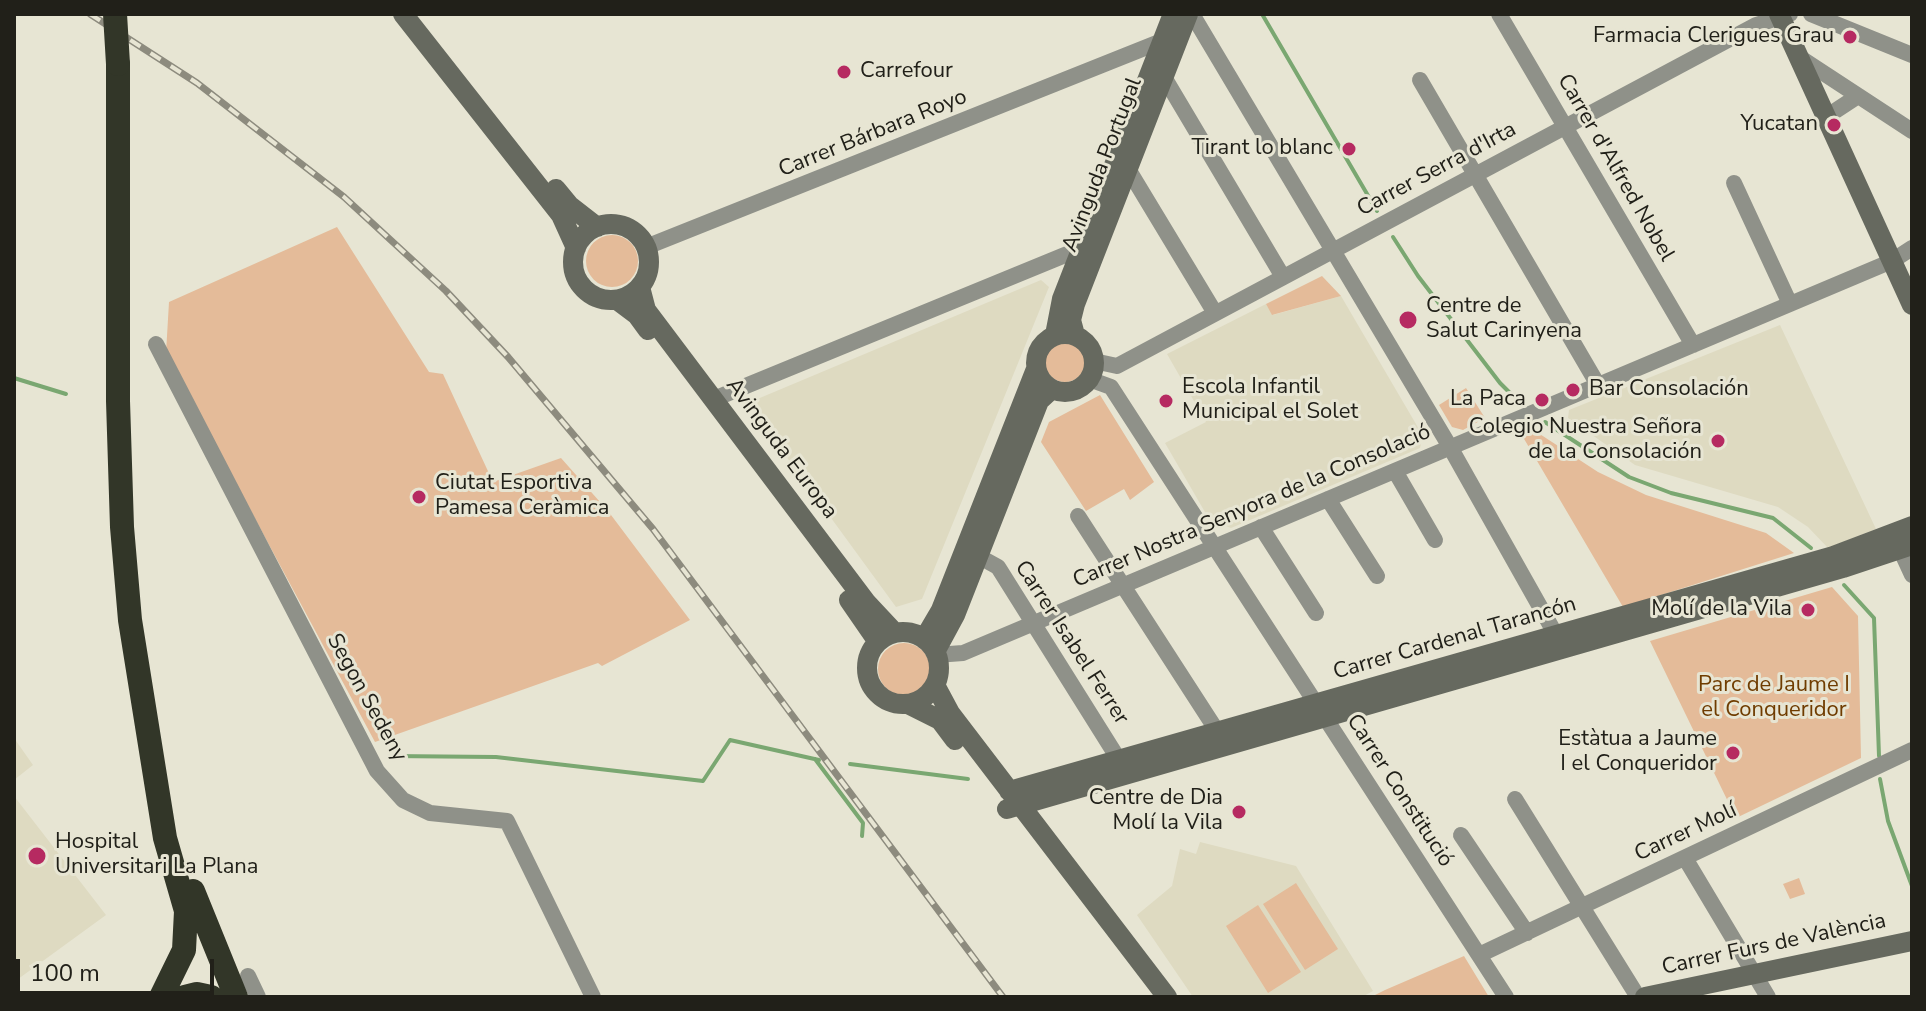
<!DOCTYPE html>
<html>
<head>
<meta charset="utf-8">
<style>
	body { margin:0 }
	#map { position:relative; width:1926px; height:1011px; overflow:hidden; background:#e7e5d3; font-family:"Nunito Sans",sans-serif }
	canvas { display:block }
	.frame { position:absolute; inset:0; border:16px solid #212019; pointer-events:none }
	.scale { position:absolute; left:16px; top:959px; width:198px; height:36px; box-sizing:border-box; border:4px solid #212019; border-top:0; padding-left:10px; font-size:24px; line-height:28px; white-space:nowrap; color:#212019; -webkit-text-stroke:6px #e7e5d3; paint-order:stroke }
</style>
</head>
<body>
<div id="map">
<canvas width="1926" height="1011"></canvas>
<div class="frame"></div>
<div class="scale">100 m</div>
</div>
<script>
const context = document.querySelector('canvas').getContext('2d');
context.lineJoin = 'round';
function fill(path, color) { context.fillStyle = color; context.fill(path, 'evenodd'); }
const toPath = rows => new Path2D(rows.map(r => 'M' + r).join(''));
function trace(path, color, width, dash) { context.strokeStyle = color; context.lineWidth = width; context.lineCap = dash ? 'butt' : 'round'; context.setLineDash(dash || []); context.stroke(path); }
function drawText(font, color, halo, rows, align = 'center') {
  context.font = font + ' "Nunito Sans",sans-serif'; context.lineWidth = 6; context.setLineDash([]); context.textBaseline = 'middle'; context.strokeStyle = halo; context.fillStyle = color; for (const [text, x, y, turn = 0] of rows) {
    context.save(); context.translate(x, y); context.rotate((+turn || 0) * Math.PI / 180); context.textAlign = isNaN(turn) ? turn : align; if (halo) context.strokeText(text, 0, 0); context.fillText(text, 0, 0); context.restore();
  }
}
const built = toPath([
	[1041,280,1049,287,922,599,896,607,753,411,755,400],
	[1341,296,1423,436,1420,448,1231,528,1209,519,1165,443,1206,422,1167,354,1266,304,1273,315],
	[1780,325,1876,529,1828,548,1808,527,1778,507,1635,465,1568,418,1569,410],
	[14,738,33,765,14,780],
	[14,796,106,915,14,982],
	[1200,842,1296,866,1373,991,1362,997,1193,997,1137,915,1172,886,1180,849,1196,854]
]);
const green = toPath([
	[337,227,429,372,443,374,493,482,561,458,608,511,690,620,602,666,598,663,375,742,166,353,169,302],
	'586 261a26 26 0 1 1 52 0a26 26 0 1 1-52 0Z',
	[1322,276,1341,296,1272,315,1266,304],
	'1045 362a20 20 0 1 1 40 0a20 20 0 1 1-40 0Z',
	[1466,388,1485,418,1463,430,1452,427,1439,405],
	[1100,395,1154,482,1130,500,1124,489,1086,511,1041,442,1049,422],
	[1529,427,1598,472,1646,495,1766,533,1794,553,1623,607,1520,432],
	[1832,587,1858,616,1861,758,1736,818,1650,641],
	'878 669a26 26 0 1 1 52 0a26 26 0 1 1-52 0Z',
	[1799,878,1805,894,1790,899,1783,884],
	[1296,883,1338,949,1305,970,1263,904],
	[1258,905,1301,972,1268,993,1226,926],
	[1464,956,1489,997,1371,997,1385,990]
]);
const stream = toPath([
	[1262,14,1377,211],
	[1393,237,1418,276,1500,383,1521,404],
	[14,378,66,394],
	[1545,422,1629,477,1671,493,1773,518,1811,548],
	[1844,585,1874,618,1879,756],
	[390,756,496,757,703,781,730,740,819,760],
	[815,759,863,823,862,836],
	[850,764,968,779],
	[1880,779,1888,821,1912,886]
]);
const street = toPath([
	[1192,14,1450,447,1561,644],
	[1499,14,1693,345],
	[1811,14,1912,55],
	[1799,57,1912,131],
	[1164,77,1283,277],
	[1420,80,1598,385],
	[1826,117,1858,96],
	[1128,169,1215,313],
	[1734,183,1790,304],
	[646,247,1162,41],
	[156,344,377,771,403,800,430,813,507,821,593,997],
	[1094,361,1117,366,1756,25,1790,14],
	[1089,379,1111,387,1506,997],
	[714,399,1082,248],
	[1395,471,1435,540],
	[1328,499,1377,576],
	[1078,516,1217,731],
	[1261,527,1316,613],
	[1902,540,1900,549,1912,575],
	[978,556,998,567,1119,760],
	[936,655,963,653,1892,261,1912,248],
	[1515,799,1638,997],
	[1461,835,1527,933],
	[1685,858,1768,997],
	[1479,955,1912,750],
	[248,976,258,997]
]);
const secondary = toPath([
	[403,14,561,215,576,248],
	[1779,14,1912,305],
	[556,189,570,206,597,227],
	'573 262a38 38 0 1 1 76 0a38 38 0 1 1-76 0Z',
	[640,287,646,310,866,602,895,633],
	[617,300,637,315,648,330],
	'1036 363a29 29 0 1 1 58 0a29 29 0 1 1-58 0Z',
	[1055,335,1062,299,1173,14],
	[1075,335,1071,320,1075,304,1188,14],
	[849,600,878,642],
	'867 668a36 36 0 1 1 72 0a36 36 0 1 1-72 0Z',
	[924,639,941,610,1036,369],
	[935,652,955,615,1039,401,1052,389],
	[935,685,950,713,1167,997],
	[908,704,940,720,955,740],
	[1009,791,1833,556,1912,526],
	[1007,809,1843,568,1912,545],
	[1645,997,1912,941]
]);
const highway = toPath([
	[118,64,118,401,122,527,130,620,165,838,186,911,184,950,161,997],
	[193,891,236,997],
	[185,997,197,994,211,997]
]);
const rail = toPath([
	[90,14,197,83,344,197,446,291,508,357,653,529,1003,997]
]);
const highwayBridge = toPath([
	[115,14,118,64]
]);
const markers = [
	[1850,37,8,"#b62a61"],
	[844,72,8,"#b62a61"],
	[1834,125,8,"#b62a61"],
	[1349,149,8,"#b62a61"],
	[1408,320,10,"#b62a61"],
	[1573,390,8,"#b62a61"],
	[1542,400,8,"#b62a61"],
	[1166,401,8,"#b62a61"],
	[1718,441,8,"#b62a61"],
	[419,497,8,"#b62a61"],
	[1808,610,8,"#b62a61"],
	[1733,753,8,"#b62a61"],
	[1239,812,8,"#b62a61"],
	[37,856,10,"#b62a61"]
];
const poiNames = [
	["Farmacia Clerigues Grau",1834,37],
	["Carrefour",860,72,"left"],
	["Yucatan",1818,125],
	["Tirant lo blanc",1333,149],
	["Centre de",1426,307,"left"],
	["Salut Carinyena",1426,332,"left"],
	["Escola Infantil",1182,388,"left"],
	["Municipal el Solet",1182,413,"left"],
	["Bar Consolación",1589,390,"left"],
	["La Paca",1526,400],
	["Colegio Nuestra Señora",1702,428],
	["de la Consolación",1702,453],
	["Ciutat Esportiva",435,484,"left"],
	["Pamesa Ceràmica",435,509,"left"],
	["Molí de la Vila",1792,610],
	["Estàtua a Jaume",1717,740],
	["I el Conqueridor",1717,765],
	["Centre de Dia",1223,799],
	["Molí la Vila",1223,824],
	["Hospital",55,843,"left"],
	["Universitari La Plana",55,868,"left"]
];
const streetNames = [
	["Carrer Bárbara Royo",873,134,-22],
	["Avinguda Portugal",1103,165,-69],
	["Carrer d'Alfred Nobel",1615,168,60],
	["Carrer Serra d'Irta",1437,170,-28],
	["Avinguda Europa",781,449,53],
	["Carrer Nostra Senyora de la Consolació",1252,507,-23],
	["Carrer Cardenal Tarancón",1455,639,-16],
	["Carrer Isabel Ferrer",1071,643,57],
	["Segon Sedeny",366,698,61],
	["Carrer Constitució",1399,791,57],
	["Carrer Molí",1686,833,-25],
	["Carrer Furs de València",1774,945,-12]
];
const parkNames = [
	["Parc de Jaume I",1774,686],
	["el Conqueridor",1774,711]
];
fill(built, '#dedac1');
fill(green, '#e4bb99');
trace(stream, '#7aa771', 4);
trace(street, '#8f9189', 16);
trace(secondary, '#66695f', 20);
trace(highway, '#323628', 24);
trace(rail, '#8d8b7e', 7);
trace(rail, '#e7e5d3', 4, [12]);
trace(highwayBridge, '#323628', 24);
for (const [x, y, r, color] of markers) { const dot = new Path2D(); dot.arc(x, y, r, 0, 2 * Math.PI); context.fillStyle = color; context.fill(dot); trace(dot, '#e7e5d3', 3); }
drawText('22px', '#212019', '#e7e5d3', poiNames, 'right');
drawText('22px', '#212019', '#e7e5d3', streetNames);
drawText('22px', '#6f3c00', '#e7e5d3', parkNames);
</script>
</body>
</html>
